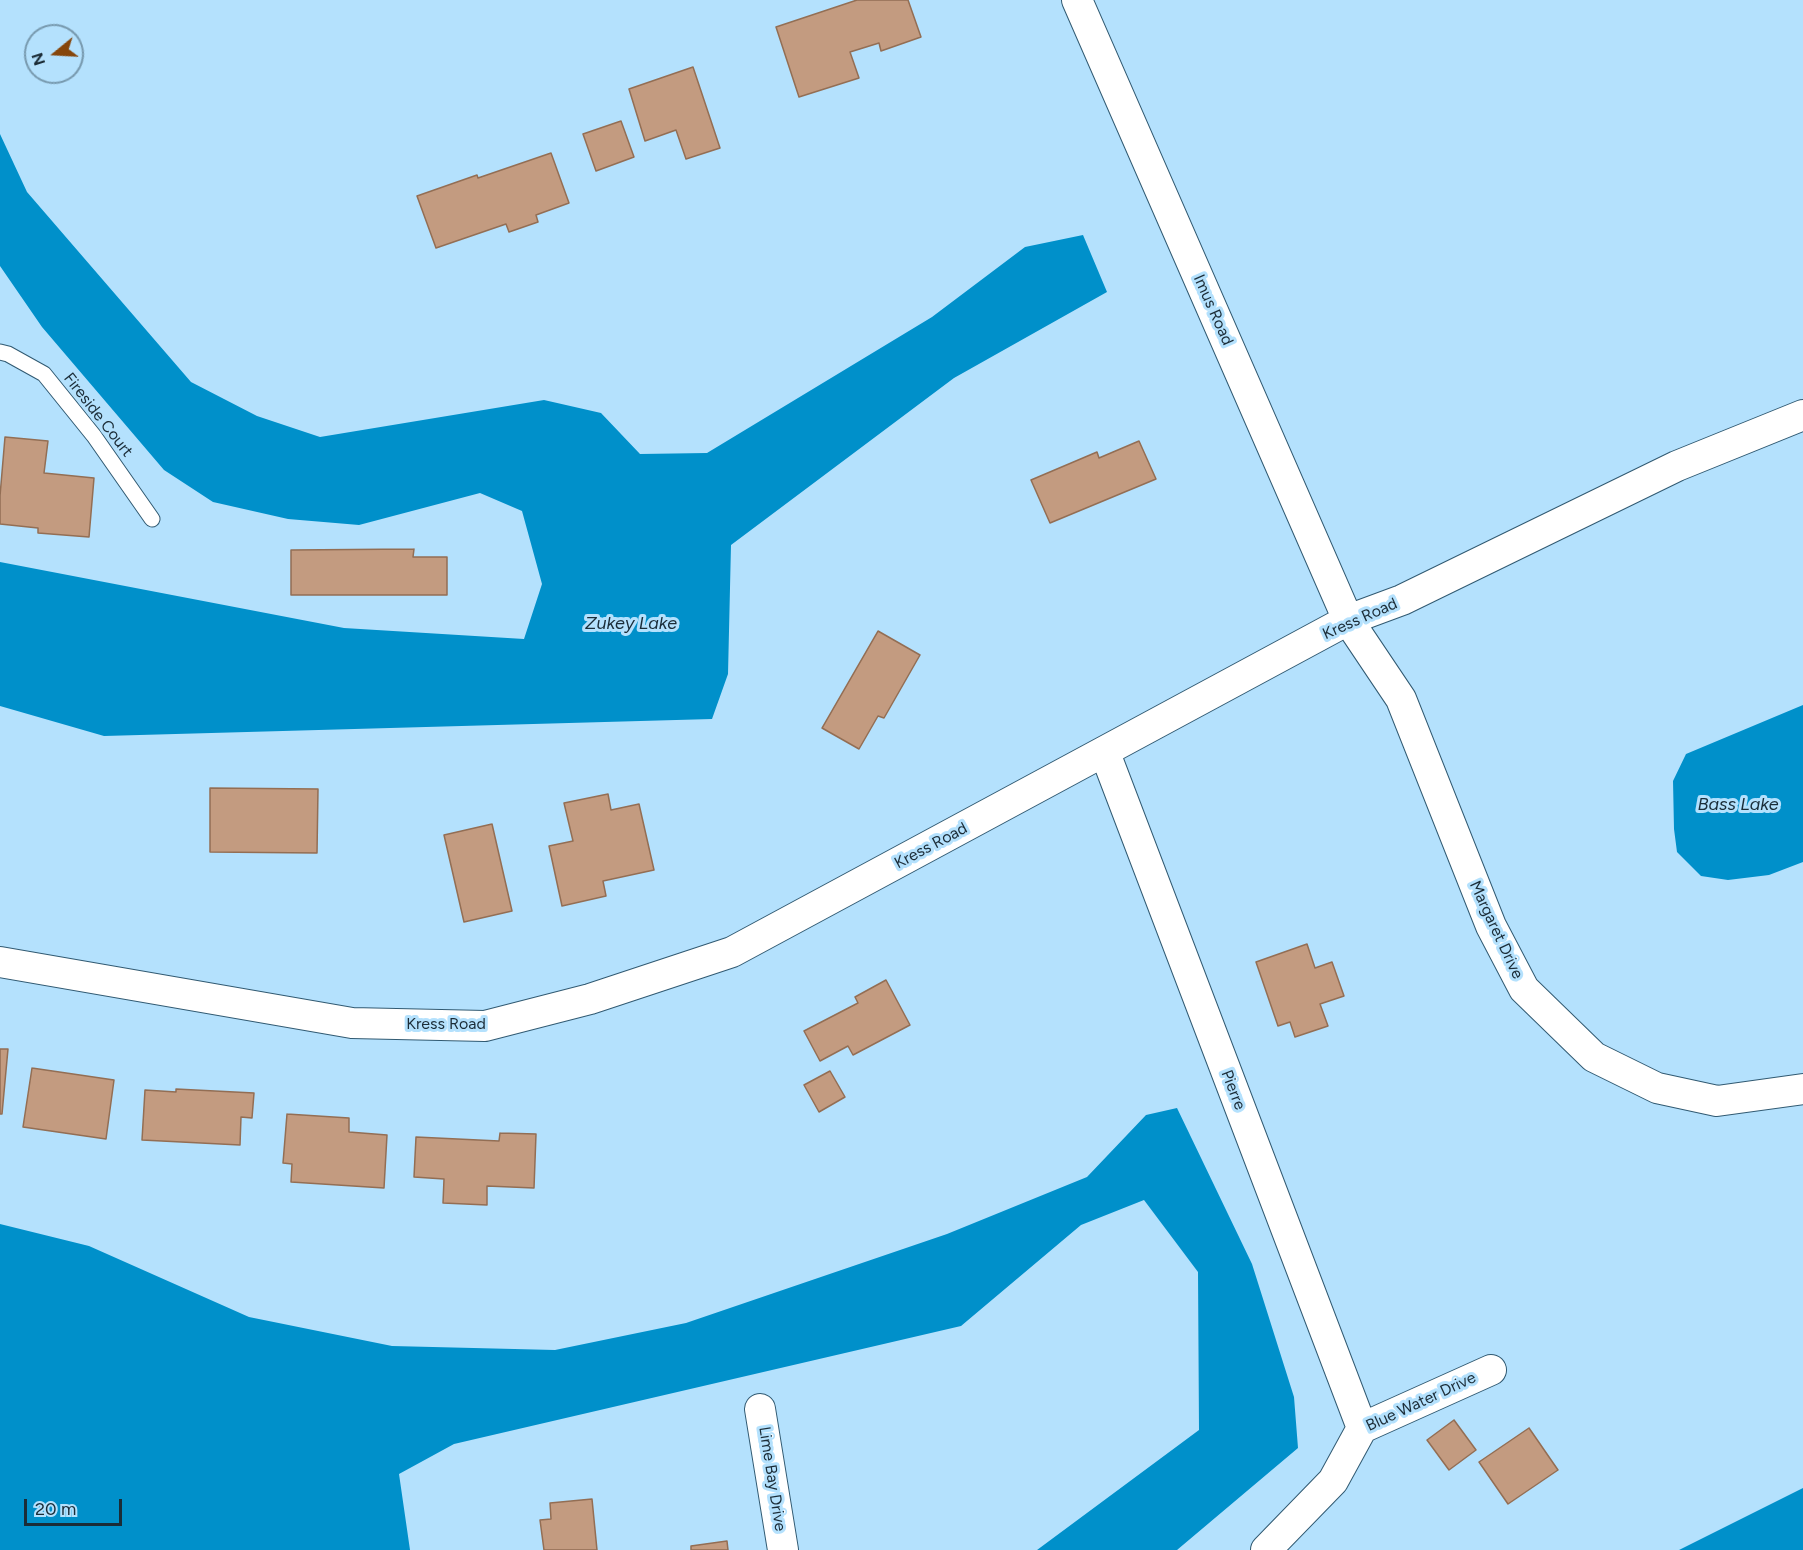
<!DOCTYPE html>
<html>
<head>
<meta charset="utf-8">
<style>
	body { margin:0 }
	#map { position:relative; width:1803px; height:1550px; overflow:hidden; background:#b4e1fd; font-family:Figtree,sans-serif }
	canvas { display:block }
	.north { position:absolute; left:24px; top:24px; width:60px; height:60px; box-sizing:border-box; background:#b4e1fd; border:2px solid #7799ae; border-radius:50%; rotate:252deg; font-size:16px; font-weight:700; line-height:24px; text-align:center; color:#1b2c37 }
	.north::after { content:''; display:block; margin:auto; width:21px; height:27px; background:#86460b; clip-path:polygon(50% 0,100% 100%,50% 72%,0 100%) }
	.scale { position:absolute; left:24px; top:1499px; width:98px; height:27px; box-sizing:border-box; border:3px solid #1b2c37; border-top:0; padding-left:8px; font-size:18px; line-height:21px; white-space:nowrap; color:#1b2c37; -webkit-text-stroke:4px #b4e1fd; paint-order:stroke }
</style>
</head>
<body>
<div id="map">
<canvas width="1803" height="1550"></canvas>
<div class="north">N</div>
<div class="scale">20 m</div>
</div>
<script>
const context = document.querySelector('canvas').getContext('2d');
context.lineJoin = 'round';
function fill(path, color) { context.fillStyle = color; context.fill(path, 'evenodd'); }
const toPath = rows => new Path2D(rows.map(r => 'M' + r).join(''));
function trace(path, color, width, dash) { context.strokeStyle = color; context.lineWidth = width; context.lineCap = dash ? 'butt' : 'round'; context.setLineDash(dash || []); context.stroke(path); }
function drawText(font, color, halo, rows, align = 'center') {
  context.font = font + ' Figtree,sans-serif'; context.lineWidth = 6; context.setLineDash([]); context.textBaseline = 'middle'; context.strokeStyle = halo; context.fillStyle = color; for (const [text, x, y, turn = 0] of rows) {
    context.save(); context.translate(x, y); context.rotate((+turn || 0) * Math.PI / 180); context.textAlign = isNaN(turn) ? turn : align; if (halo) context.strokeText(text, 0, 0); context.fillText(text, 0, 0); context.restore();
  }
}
const water = toPath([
	[0,134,27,192,191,382,257,416,320,437,544,400,601,413,640,454,707,453,932,317,1025,247,1083,235,1107,292,954,378,731,545,728,674,712,719,104,736,0,706,0,562,344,628,524,639,542,584,522,511,480,493,359,525,288,519,213,502,164,470,42,327,0,266],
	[1803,705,1803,862,1769,875,1728,880,1701,876,1677,852,1674,829,1673,781,1686,754],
	[1177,1108,1252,1264,1294,1397,1298,1448,1177,1550,1037,1550,1199,1430,1198,1272,1144,1200,1081,1225,961,1326,454,1444,399,1474,410,1550,0,1550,0,1224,89,1246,249,1317,392,1346,555,1350,686,1323,947,1234,1087,1177,1146,1115],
	[1803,1488,1803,1550,1679,1550]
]);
const building = toPath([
	[857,0,908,0,921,37,881,51,879,43,850,52,859,78,799,97,776,27,857,0],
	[693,67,720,148,686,159,676,130,645,141,629,89,693,67],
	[621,121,634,157,596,171,583,134,621,121],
	[551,153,569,203,536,215,538,222,509,232,506,224,436,248,417,196,477,175,478,178,551,153],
	[5,437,48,441,44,473,94,478,89,537,38,533,38,528,0,524,0,496,5,437],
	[1139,441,1156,479,1050,523,1031,480,1097,452,1099,458,1139,441],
	[414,549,413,557,447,557,447,595,291,595,291,550,414,549],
	[878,631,920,655,884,718,878,716,859,749,822,728,878,631],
	[210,788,318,789,317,853,210,852,210,788],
	[608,794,611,810,639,804,654,870,603,881,606,896,562,906,549,846,573,841,564,803,608,794],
	[492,824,512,911,464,922,444,835,492,824],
	[1307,944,1315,968,1332,962,1344,996,1320,1004,1328,1026,1295,1037,1290,1022,1278,1026,1256,962,1307,944],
	[886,980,910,1025,853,1055,848,1046,820,1061,804,1031,858,1003,855,997,886,980],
	[0,1049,8,1049,2,1114,0,1114,0,1049],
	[32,1068,114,1080,106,1139,23,1127,32,1068],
	[830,1071,845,1097,819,1112,804,1085,830,1071],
	[176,1089,254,1093,252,1118,241,1117,240,1145,142,1140,145,1090,176,1092,176,1089],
	[287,1114,349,1118,349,1132,387,1135,384,1188,291,1182,292,1164,283,1163,287,1114],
	[500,1133,536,1134,534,1188,487,1186,487,1205,443,1203,444,1179,414,1177,416,1137,499,1141,500,1133],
	[1454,1420,1476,1450,1449,1470,1427,1440,1454,1420],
	[1529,1428,1558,1470,1508,1504,1479,1462,1529,1428],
	[592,1499,597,1550,544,1550,540,1520,551,1519,550,1503,592,1499],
	[727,1541,728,1550,691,1550,691,1546,727,1541]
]);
const lane = toPath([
	[0,352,8,354,44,374,94,436,152,519]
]);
const street = toPath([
	[1077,0,1348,620,1401,699,1491,926,1524,989,1594,1057,1657,1088,1717,1101,1803,1089],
	[1105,753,1362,1428],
	[0,962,352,1023,485,1026,590,999,732,952,1348,620,1402,600,1677,466,1803,415],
	[760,1409,783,1550],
	[1266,1550,1333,1481,1362,1428,1491,1370]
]);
const streetNames = [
	["Imus Road",1213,310,66],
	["Fireside Court",98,415,52],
	["Kress Road",1360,619,-24],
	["Kress Road",931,846,-28],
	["Margaret Drive",1496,930,65],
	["Kress Road",446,1024],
	["Pierre",1233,1090,69],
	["Blue Water Drive",1421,1402,-25],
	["Lime Bay Drive",772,1479,81]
];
const waterNames = [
	["Zukey Lake",631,624],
	["Bass Lake",1738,805]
];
fill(water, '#0090ca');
fill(building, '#c39b80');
trace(building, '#936e54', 1.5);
trace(lane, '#315a72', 17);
trace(street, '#315a72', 32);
trace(lane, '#fff', 15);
trace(street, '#fff', 30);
drawText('16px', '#1b2c37', '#b4e1fd', streetNames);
drawText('italic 18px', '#1a2d39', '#b4e1fd', waterNames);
</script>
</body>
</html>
